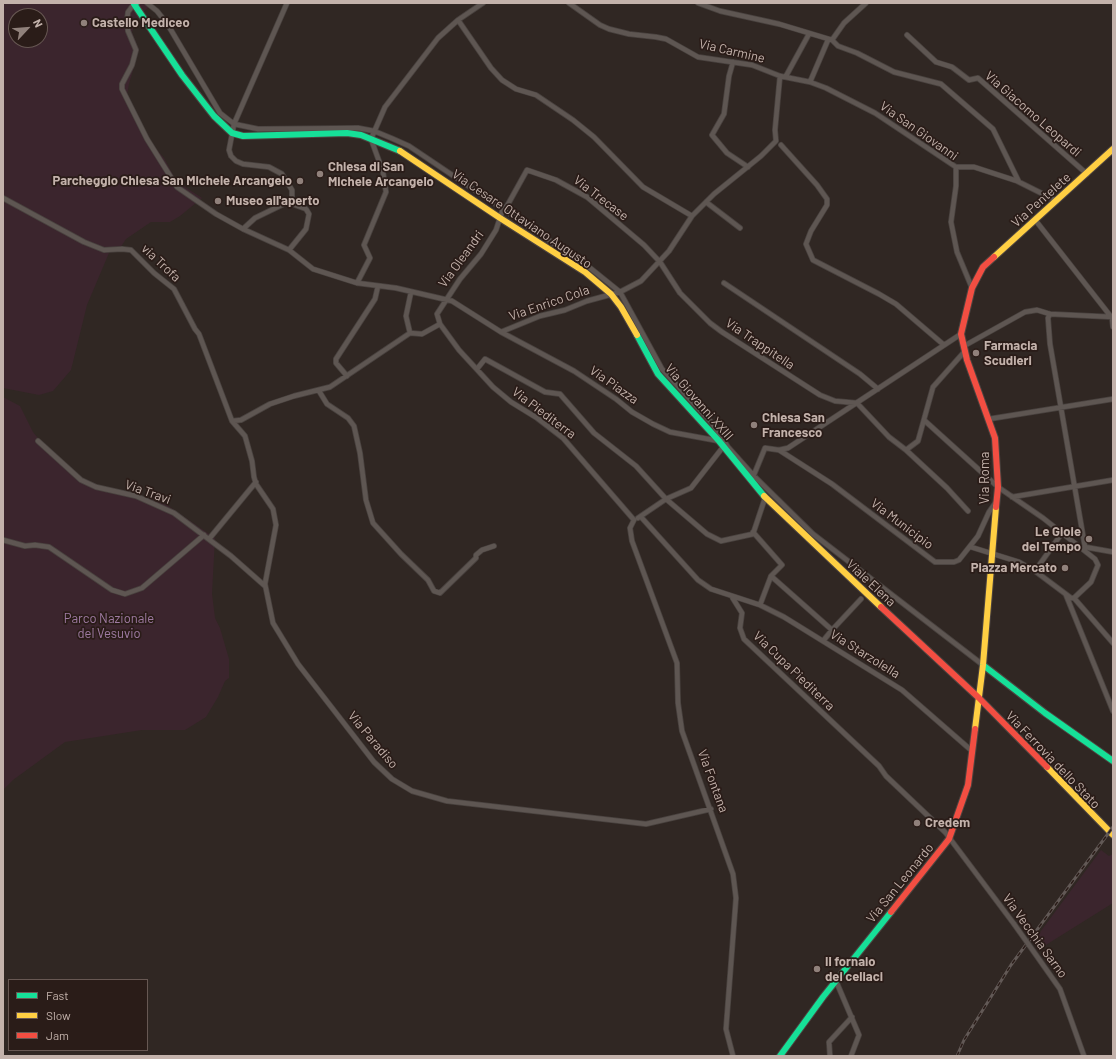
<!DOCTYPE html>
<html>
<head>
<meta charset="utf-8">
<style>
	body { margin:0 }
	#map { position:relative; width:1116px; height:1059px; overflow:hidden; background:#302723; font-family:Barlow,sans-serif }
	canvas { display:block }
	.frame { position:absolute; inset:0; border:4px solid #c3b2ab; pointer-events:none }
	.legend { position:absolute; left:8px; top:979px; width:140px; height:72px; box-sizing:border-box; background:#2a1c18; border:1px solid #675853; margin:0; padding:5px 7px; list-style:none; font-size:12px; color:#c3b2ab }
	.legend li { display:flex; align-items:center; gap:8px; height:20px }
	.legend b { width:20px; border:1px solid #675853 }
	.north { position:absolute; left:8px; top:8px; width:40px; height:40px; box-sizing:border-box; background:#2a1c18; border:1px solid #675853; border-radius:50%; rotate:64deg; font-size:11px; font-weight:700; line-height:16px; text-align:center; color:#c3b2ab }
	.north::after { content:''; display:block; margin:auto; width:14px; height:18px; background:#90817b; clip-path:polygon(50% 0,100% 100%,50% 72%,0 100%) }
</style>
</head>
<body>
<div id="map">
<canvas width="1116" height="1059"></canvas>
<div class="frame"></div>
<ul class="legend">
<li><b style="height:5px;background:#16e098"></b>Fast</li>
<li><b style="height:5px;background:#ffcf43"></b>Slow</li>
<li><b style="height:5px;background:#f24e42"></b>Jam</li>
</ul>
<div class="north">N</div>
</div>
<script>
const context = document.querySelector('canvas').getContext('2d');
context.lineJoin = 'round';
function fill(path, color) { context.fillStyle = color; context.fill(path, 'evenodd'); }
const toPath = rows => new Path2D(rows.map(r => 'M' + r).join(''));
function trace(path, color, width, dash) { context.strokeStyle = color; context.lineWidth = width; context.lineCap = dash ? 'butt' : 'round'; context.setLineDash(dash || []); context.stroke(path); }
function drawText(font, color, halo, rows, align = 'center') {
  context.font = font + ' Barlow,sans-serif'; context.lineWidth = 3.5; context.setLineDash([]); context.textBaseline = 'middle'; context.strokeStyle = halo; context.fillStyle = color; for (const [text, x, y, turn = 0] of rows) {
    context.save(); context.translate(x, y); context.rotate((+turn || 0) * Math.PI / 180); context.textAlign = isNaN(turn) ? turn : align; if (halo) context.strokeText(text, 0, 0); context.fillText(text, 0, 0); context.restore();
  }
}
const green = toPath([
	[3,3,152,4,136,19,132,32,139,50,129,84,127,95,152,144,164,158,177,182,202,198,180,216,170,222,151,222,126,239,120,248,109,253,87,305,71,370,53,391,39,395,3,388],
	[16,16,40,16,40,40,16,40],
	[3,397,20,406,33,432,51,454,86,484,128,492,167,505,215,538,212,594,215,618,220,628,229,659,229,678,225,681,218,697,206,717,185,730,142,730,65,742,13,780,3,790],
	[1101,850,1109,856,1113,854,1113,903,1041,948,1035,939]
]);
const street = toPath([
	[147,3,157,11,168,25,220,113,234,124,258,129,358,128,374,131,391,138,409,146,589,267,620,292,662,369,712,423,728,447,754,476,813,534,983,665],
	[287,3,234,124,229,150,231,156,236,161,243,164,269,167,282,174,292,190,292,200,295,205,306,209,309,214,306,229,289,250],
	[569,3,600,25,609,29,629,34,656,37,666,39,698,57,752,65,780,76,810,82,826,88,875,113,956,167,956,186,951,222,957,252,972,288],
	[698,3,720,11,779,24,832,40,838,46,857,53,894,72,941,84,993,129,1019,182],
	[134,4,128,12,127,20,128,31,136,50,132,65,122,84,122,89,147,139,177,187,216,214,243,229,289,250,313,269,357,283,396,288,452,301,501,332,540,316,565,310,587,301,620,292,641,281,669,251,692,216,714,194,761,156,776,141,775,130,780,76],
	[458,20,491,68,502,80,516,89,536,95,573,120,594,137,643,187,692,216],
	[907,35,936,62,952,67,969,80,978,78,1087,174],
	[832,40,844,23,866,3],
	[733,62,729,76,724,114,712,135,727,153,748,167],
	[786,76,809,34],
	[810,82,828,40],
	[781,145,817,185,827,199,827,205,811,231,806,244,813,260,879,294,896,304,944,345],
	[956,167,974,167,1017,181,1057,201],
	[3,198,84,242,104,250,122,249,131,250,154,273,174,289,195,329,199,334,232,421,245,436,252,461,254,477,256,484,273,509,276,525,265,584,273,623,298,664,374,762,392,779,412,791,447,801,646,824,711,809],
	[706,202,740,228],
	[1036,221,1112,318,1113,327],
	[243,229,255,218,292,200],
	[357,283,370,258,364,245,386,192,383,172,371,139,385,107,438,38,458,20,483,3],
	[724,283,860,374,878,389],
	[1050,314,1048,318,1050,344,1085,547],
	[501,332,574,371,616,399,632,412,653,424,670,432,719,441],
	[410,333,406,316,411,292],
	[964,346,1025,312,1037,310,1050,314,1113,317],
	[477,369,485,359,545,392,560,394,594,433,636,466,666,499,707,534,721,541,753,534,765,498],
	[347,376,336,363,336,359,375,299,378,286],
	[319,391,327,404,348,418,354,426,360,453,366,500,373,523,401,554,428,580,434,591,440,593,476,558,476,555,482,550,494,546],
	[989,419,1113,399],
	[924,420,998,487,1043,518,1095,559,1098,565,1091,582,1074,598,1071,598,1035,571,1019,562,971,547],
	[232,421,241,420,270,404,294,396,330,387,410,333,422,334,440,324],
	[38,441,81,480,96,487,136,496,174,513,231,556,265,586],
	[779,450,832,484,935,562,954,562,959,560,978,536,989,512,996,502],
	[906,450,918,441,933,387,965,351],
	[753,477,765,448,779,450,788,448,961,334],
	[1012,497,1113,480],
	[641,517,698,580,711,589,760,605,784,617,902,690,972,751],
	[638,518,666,499,691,488,723,447],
	[634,520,563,438,537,418,511,402,493,387,459,350,440,324,437,314,460,279,481,254,496,230,503,209,507,206,527,170,556,180,587,197,644,245,660,262,680,293,710,323,722,332,820,395,835,401,857,403,889,437,906,450,947,488,968,511],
	[634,520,630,528,632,541,677,663,678,703,682,731,733,874,736,898,726,1029,733,1056],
	[753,532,782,565,771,576],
	[209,539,256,482],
	[3,540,25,546,35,545,49,547,112,590,125,594,142,588,204,535],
	[1085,547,1113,552],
	[1035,571,1062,533],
	[1066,595,1113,711],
	[732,597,742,613,740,628,744,639,879,766,886,776,945,832,1014,924],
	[1074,598,1113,643],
	[760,605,771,576,832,630,861,599],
	[823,641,832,630],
	[1029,945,1060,989,1084,1056],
	[836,981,859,1035,851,1056],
	[830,1056,829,1042,852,1017]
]);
const fast = toPath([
	[136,3,134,4,182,75,214,116,232,133,243,136,347,133,361,135,400,151],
	[637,335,658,374,719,441,764,496],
	[983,665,1045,713,1113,761],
	[780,1056,823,997,891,912]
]);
const slow = toPath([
	[400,151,500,218,585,272,611,294,621,307,637,335],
	[994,257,1113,149],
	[764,496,881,607],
	[975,729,983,665,996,507],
	[1047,767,1113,835]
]);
const jam = toPath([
	[994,257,983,267,972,288,961,334,967,360,995,438,998,487,996,507],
	[881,607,979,698,1047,767],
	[891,912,949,839,968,785,975,729]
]);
const rail = toPath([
	[957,1056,964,1040,1011,965,1113,827]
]);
const streetBridge = toPath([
	[1014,924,1029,945]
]);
const markers = [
	[84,23,4,"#90817b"],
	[320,174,4,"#90817b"],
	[300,181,4,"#90817b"],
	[218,201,4,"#90817b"],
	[976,353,4,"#90817b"],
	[754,425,4,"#90817b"],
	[1089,539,4,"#90817b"],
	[1065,568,4,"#90817b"],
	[917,823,4,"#90817b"],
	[817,969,4,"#90817b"]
];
const poiNames = [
	["Castello Mediceo",92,23],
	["Chiesa di San",328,167],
	["Michele Arcangelo",328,182],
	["Parcheggio Chiesa San Michele Arcangelo",292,181,"right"],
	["Museo all'aperto",226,201],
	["Farmacia",984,346],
	["Scudieri",984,361],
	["Chiesa San",762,418],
	["Francesco",762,433],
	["Le Gioie",1081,532,"right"],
	["del Tempo",1081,547,"right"],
	["Piazza Mercato",1057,568,"right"],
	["Credem",925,823],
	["Il fornaio",825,962],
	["dei celiaci",825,977]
];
const streetNames = [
	["Via Carmine",732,51,13],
	["Via Giacomo Leopardi",1033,114,41],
	["Via San Giovanni",919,131,35],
	["Via Trecase",601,198,37],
	["Via Pentelete",1041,200,-42],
	["Via Cesare Ottaviano Augusto",522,219,34],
	["Via Oleandri",461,259,-54],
	["via Trofa",161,263,43],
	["Via Enrico Cola",549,303,-19],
	["Via Trappitella",760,344,34],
	["Via Piazza",614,385,35],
	["Via Giovanni XXIII",699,402,49],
	["Via Piediterra",544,413,37],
	["Via Roma",985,478,-90],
	["Via Travi",148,492,20],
	["Via Municipio",902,524,37],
	["Viale Elena",871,583,43],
	["Via Starzolella",865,654,32],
	["Via Cupa Piediterra",794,671,44],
	["Via Paradiso",373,740,50],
	["Via Ferrovia dello Stato",1053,760,46],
	["Via Fontana",713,781,70],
	["Via San Leonardo",900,883,-51],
	["Via Vecchia Sarno",1035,936,54]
];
const parkNames = [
	["Parco Nazionale",109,619],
	["del Vesuvio",109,634]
];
fill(green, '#3b252d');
trace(street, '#49423f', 6);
trace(fast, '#4d4440', 8);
trace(slow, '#4d4440', 8);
trace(jam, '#4d4440', 8);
trace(street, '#5e5652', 4.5);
trace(fast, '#16e098', 6);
trace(slow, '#ffcf43', 6);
trace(jam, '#f24e42', 6);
trace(rail, '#625956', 3);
trace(rail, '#2a1c18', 1.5, [4.5]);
trace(streetBridge, '#49423f', 6, []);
trace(streetBridge, '#5e5652', 4.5);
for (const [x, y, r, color] of markers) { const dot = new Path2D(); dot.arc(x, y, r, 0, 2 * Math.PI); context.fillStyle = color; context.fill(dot); trace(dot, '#2a1c18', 1.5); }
drawText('bold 13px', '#c3b2ab', '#2a1c18', poiNames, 'left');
drawText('13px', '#c3b2ab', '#2a1c18', streetNames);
drawText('13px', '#9f7ba3', '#2a1c18', parkNames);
</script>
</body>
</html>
